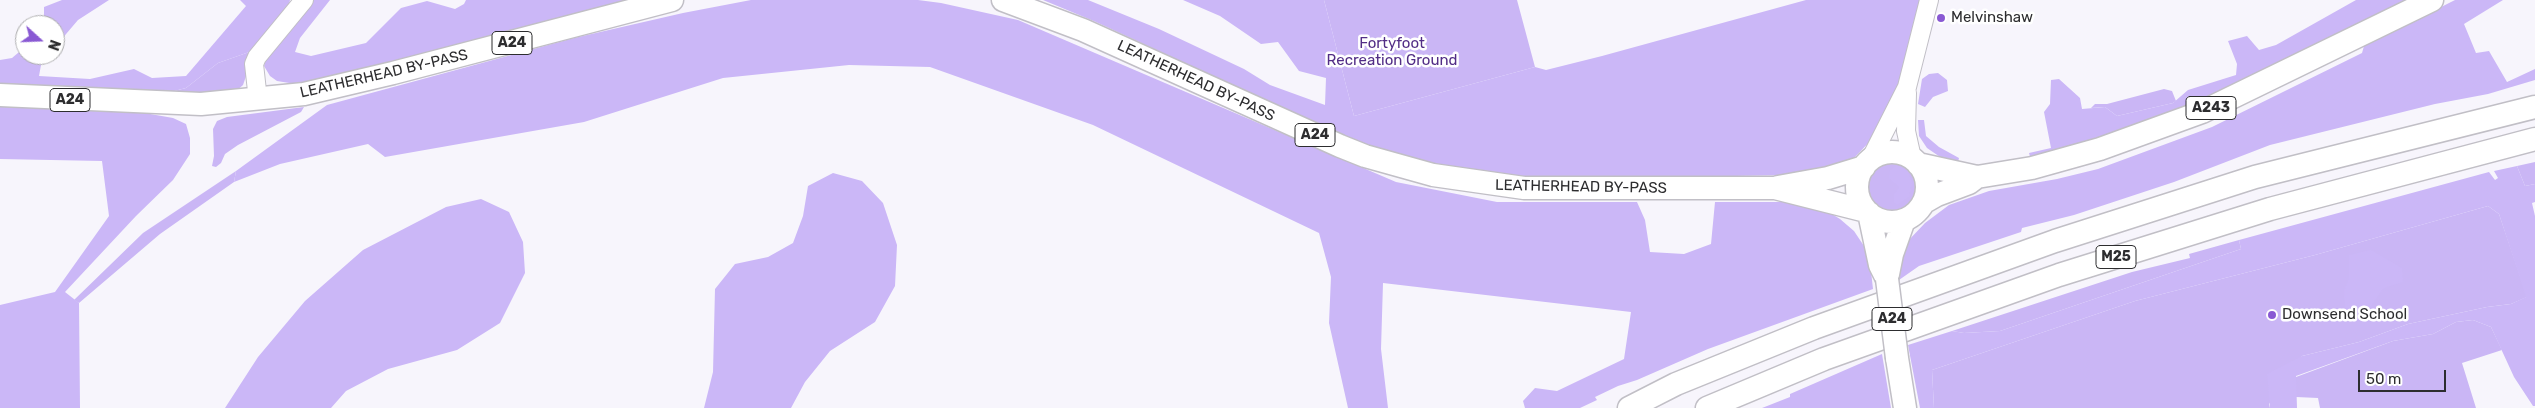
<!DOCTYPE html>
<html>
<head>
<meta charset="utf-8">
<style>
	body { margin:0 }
	#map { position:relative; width:2535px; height:408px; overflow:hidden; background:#f7f5fc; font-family:Rubik,sans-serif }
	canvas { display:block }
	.north { position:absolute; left:15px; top:15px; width:50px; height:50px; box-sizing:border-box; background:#fff; border:1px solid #ababac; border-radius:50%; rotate:110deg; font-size:14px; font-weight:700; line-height:20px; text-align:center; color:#2d2d2f }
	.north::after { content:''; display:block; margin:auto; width:18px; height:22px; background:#8959d3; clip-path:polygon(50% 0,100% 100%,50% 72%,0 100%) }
	.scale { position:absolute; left:2358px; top:370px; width:88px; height:22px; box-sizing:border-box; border:2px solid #2d2d2f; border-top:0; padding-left:6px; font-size:15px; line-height:18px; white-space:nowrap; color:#2d2d2f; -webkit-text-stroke:4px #fff; paint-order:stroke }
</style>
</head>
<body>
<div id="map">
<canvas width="2535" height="408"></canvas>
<div class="north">N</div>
<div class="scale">50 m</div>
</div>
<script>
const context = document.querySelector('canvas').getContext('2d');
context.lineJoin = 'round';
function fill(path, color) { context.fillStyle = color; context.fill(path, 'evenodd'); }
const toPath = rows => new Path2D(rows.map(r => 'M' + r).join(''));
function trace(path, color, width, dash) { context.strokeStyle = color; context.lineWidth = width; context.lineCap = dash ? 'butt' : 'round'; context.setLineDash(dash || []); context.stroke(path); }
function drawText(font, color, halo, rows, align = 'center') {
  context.font = font + ' Rubik,sans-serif'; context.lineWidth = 5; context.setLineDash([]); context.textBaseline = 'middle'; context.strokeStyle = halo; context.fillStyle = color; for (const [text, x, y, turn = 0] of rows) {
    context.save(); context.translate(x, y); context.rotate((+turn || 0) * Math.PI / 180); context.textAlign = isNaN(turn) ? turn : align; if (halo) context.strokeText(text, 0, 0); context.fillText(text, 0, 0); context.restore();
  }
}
const green = toPath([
	[1324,0,1517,0,1535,67,1354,116],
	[255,50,243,85,234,93,170,92,186,88,218,63],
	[2164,89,2172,91,2176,101,2173,103,2117,116,2105,107,2091,108,2095,104,2107,104],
	[304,107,301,112,238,145,225,154,221,163,216,167,212,166,214,156,213,129,217,121,227,117],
	'1867 187a25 25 0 1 1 50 0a25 25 0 1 1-50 0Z',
	[2535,162,2535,184,2525,186,2517,166],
	[236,171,234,182,160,234,79,303,74,300,143,233],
	[2488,206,2499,214,2527,297,2511,304,2487,307,2408,324,2359,342,2302,356,2269,404,2270,408,1934,408,1932,370,2135,301,2315,255],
	[2239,240,2241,249,2000,331,1964,333,1952,331,2132,272,2190,258,2189,254],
	[2473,320,2491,327,2502,350,2462,363,2476,408,2320,408,2318,398,2296,397,2296,377,2393,341,2433,334,2456,322]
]);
const forest = toPath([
	[62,0,109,0,78,20,55,47,55,25,44,25,44,7],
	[240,0,290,0,287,13,255,50,218,63,186,88,170,92,0,87,0,60,12,58,25,47,25,55,49,55,41,65,39,76,90,79,134,69,152,78,186,76,246,6],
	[310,0,330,0,300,38,295,52,311,56,366,43,401,8,427,1,455,9,464,4,466,0,650,0,308,86,277,81,270,76,264,66,269,49],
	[751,0,918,0,941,3,1018,20,1396,182,1497,202,1637,202,1645,220,1650,252,1684,254,1711,244,1715,202,1783,202,1827,211,1840,219,1854,231,1864,246,1871,271,1873,289,1708,349,1637,380,1618,386,1595,397,1597,400,1580,408,1525,408,1523,401,1535,388,1557,391,1624,359,1631,312,1383,283,1381,349,1388,408,1348,408,1329,323,1331,277,1319,233,1093,125,930,67,849,65,723,78,584,122,385,157,368,144,280,164,234,182,236,171,327,105,574,38,683,13],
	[1043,0,1088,0,1159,29,1244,69,1270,85,1325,105,1326,78,1299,71,1278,42,1261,44,1220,16,1183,0,1324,0,1354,116,1535,67,1546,70,1602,56,1806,0,1924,0,1905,74,1878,133,1853,159,1830,170,1792,175,1567,179,1493,176,1421,162,1345,137,1096,22],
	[2356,0,2416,0,2186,114,2031,160,2029,153,2051,148,2044,112,2050,104,2051,80,2059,79,2080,98,2082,109,2105,107,2117,116,2173,103,2188,90,2236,75,2237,64,2228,41,2247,36,2259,50,2276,45],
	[2455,0,2503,0,2464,24,2476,53,2489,51,2507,82,2535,69,2535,80,2488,94,2435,104,2270,145,2174,182,2074,215,2022,228,2021,232,1919,266,1899,280,1901,258,1907,242,1925,223,1949,205,1989,191,2057,179,2098,169,2212,127,2362,53,2364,46],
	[1938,73,1947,80,1948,91,1933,97,1925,107,1918,104,1922,79,1929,74],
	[0,103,139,112,173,118,186,124,190,138,190,154,173,180,136,216,65,292,79,303,80,408,0,408,0,305,55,292,109,216,102,161,0,159],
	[1918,120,1924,120,1926,136,1939,147,1959,158,1958,162,1946,161,1927,148,1919,136],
	[1897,165,1908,171,1912,182,1909,197,1897,205,1894,202,1894,194,1899,187,1889,179,1890,170],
	[2517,166,2525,186,2535,184,2535,202,2532,203,2535,216,2535,406,2533,406,2514,377,2491,327,2473,320,2456,322,2433,334,2393,341,2296,376,2297,408,2270,408,2267,374,2302,356,2359,342,2408,324,2487,307,2511,304,2526,297,2499,214,2488,206,2315,255,2135,301,1932,370,1934,408,1920,408,1908,345,1952,331,1964,333,2000,331,2241,249,2239,240,2489,172,2495,180,2498,178,2494,171],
	[833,173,862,181,883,203,897,245,895,286,875,322,830,351,805,382,791,408,704,408,713,372,715,289,735,264,768,257,793,243,803,216,808,186],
	[481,199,509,212,523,242,525,273,500,323,457,350,388,369,346,391,331,408,225,408,258,357,305,301,363,250,446,207],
	[2371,250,2402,268,2403,282,2384,288,2367,312,2345,309,2344,291,2349,277,2349,255],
	[1882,354,1891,408,1762,408,1790,397,1790,394]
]);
const secondary = toPath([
	[1907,93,1906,131,1912,158],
	[258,100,254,64,257,57,304,0],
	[1870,160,1907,87,1929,0]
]);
const highway = toPath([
	[1003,0,1083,30,1340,146,1365,156,1433,175,1524,188,1775,188,1866,211],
	[0,95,201,104,304,94,393,73,672,0],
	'1857 187a35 35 0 1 1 70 0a35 35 0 1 1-70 0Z',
	[1918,164,1977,177,2032,168,2100,149,2202,112,2432,0],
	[1778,187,1828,178,1864,167],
	[1923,203,1937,195,1969,183,1977,177],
	[1869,213,1880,265,1887,279],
	[1887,279,1892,254,1904,220],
	[1897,358,1905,408],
	[1629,408,1676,384,1814,328,2055,241,2255,177,2535,107],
	[1707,408,1824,359,2059,275,2270,209,2535,139]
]);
const highwayBridge = toPath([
	[1887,279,1897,358]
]);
const markers = [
	[1941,18,5,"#8959d3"],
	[2272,315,5,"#8959d3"]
];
const shields = [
	[512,43,40],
	[70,100,40],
	[2211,108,50],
	[1315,135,40],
	[2116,257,40],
	[1892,319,40]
];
const shieldNames = [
	["A24",512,43],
	["A24",70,100],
	["A243",2211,108],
	["A24",1315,135],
	["M25",2116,257],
	["A24",1892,319]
];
const poiNames = [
	["Melvinshaw",1951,18],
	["Downsend School",2282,315]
];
const parkNames = [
	["Fortyfoot",1392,44],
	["Recreation Ground",1392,61]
];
const streetNames = [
	["LEATHERHEAD BY-PASS",384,74,-13],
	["LEATHERHEAD BY-PASS",1196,81,25],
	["LEATHERHEAD BY-PASS",1581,187,1]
];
fill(green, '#cab6f5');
fill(forest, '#cbb7f7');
trace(secondary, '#c1bfc6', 20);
trace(highway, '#c1bfc6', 25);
trace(secondary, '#fff', 18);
trace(highway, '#fff', 22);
trace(highwayBridge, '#c1bfc6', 25, []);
trace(highwayBridge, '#fff', 22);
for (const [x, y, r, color] of markers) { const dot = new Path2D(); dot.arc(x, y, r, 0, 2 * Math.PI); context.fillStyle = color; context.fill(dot); trace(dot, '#fff', 2); }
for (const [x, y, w] of shields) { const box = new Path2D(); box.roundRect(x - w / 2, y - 11.5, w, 23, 4); context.fillStyle = '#fff'; context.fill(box); trace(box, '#2d2d2f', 1); }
drawText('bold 14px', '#2d2d2f', null, shieldNames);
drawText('15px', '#2d2d2f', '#fff', poiNames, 'left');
drawText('15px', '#522d86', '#fff', parkNames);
drawText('15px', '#2d2d2f', '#fff', streetNames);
</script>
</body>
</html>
